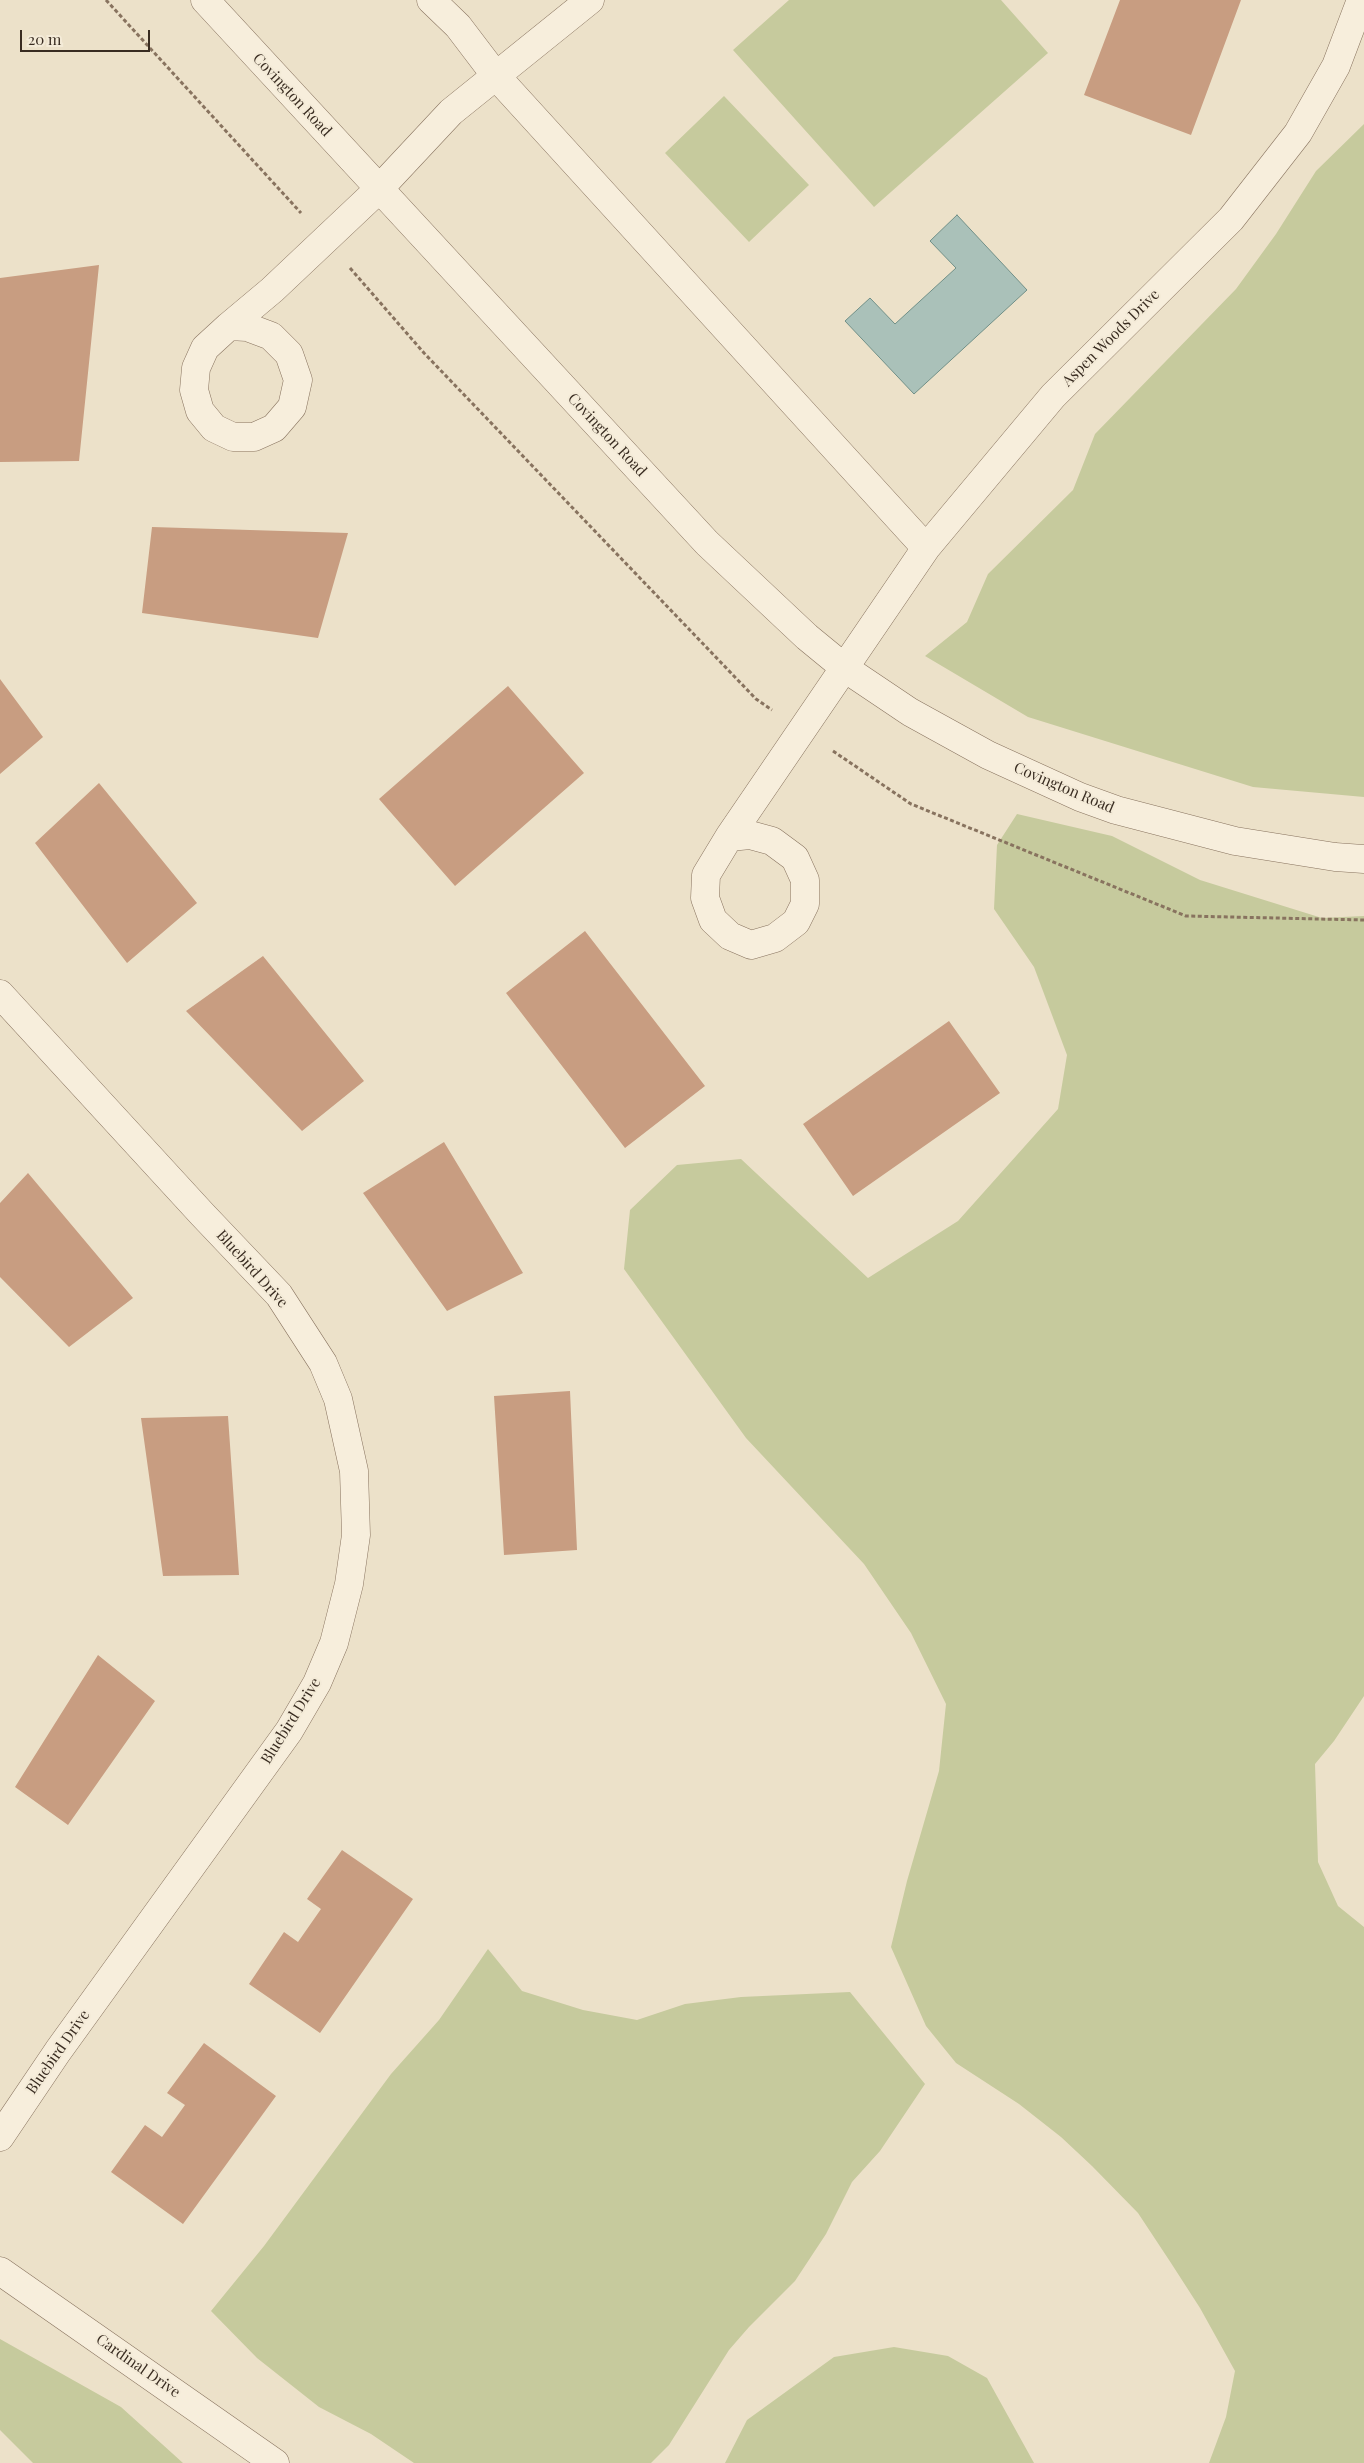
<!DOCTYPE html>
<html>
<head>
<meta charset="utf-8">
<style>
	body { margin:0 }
	#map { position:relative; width:1364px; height:2463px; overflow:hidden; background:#ece1c9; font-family:"Playfair Display",serif }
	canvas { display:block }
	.scale { position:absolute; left:20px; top:30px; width:130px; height:22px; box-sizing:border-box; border:2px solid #392c21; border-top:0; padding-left:6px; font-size:15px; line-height:18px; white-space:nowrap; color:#392c21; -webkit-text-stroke:4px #f4ebd8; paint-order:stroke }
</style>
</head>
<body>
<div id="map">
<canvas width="1364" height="2463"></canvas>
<div class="scale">20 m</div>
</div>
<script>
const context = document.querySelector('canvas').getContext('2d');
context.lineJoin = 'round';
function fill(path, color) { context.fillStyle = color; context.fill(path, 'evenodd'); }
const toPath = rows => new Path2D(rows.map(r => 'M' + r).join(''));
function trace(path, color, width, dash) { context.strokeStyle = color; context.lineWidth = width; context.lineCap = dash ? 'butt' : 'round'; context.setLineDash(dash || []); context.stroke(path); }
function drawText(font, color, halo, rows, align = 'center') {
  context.font = font + ' "Playfair Display",serif'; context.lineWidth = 4; context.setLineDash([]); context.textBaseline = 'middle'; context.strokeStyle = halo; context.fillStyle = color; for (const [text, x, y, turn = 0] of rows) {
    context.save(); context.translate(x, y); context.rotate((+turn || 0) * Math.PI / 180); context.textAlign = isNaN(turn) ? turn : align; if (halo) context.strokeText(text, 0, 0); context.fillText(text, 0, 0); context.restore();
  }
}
const green = toPath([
	[789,0,1001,0,1048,53,874,207,733,50],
	[724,96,809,185,749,242,665,153],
	[1364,124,1364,797,1253,787,1028,717,925,656,967,622,988,574,1073,490,1095,434,1236,289,1276,234,1316,171],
	[1017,814,1112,836,1200,880,1322,918,1364,916,1364,1696,1334,1741,1315,1764,1318,1862,1338,1906,1364,1927,1364,2463,1209,2463,1226,2417,1235,2371,1200,2308,1171,2263,1138,2213,1092,2166,1061,2137,1019,2104,956,2063,926,2026,891,1947,907,1881,939,1771,946,1704,911,1633,864,1564,746,1438,624,1269,630,1210,677,1165,741,1159,868,1278,958,1221,1058,1109,1067,1055,1034,967,994,909,997,845],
	[488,1949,522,1991,583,2010,637,2020,685,2004,741,1997,850,1992,925,2084,880,2151,852,2182,826,2234,795,2281,749,2327,729,2350,669,2445,651,2463,414,2463,371,2434,319,2407,257,2358,211,2311,264,2246,391,2074,439,2020],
	[0,2339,121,2407,183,2463,33,2463,0,2430],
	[894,2347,948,2356,987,2378,1034,2463,725,2463,747,2420,834,2357]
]);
const water = toPath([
	[957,215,1027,290,914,394,845,321,870,298,895,324,956,268,930,241,957,215]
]);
const building = toPath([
	[1120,0,1241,0,1191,135,1084,95],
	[99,265,79,461,0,462,0,278],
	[152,527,348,533,318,638,142,613],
	[0,679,43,737,0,774],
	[508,686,584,773,455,886,379,799],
	[99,783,197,903,127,963,35,843],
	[585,931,705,1086,625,1148,506,993],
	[263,956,364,1081,302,1131,186,1011],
	[949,1021,1000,1093,853,1196,803,1124],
	[444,1142,523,1273,447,1311,363,1193],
	[28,1173,133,1298,69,1347,0,1277,0,1203],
	[570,1391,577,1550,504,1555,494,1396],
	[228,1416,239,1575,163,1576,141,1418],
	[98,1655,155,1701,68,1825,15,1787],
	[342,1850,413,1899,320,2033,249,1984,284,1932,298,1942,321,1909,307,1899],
	[204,2043,276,2096,183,2224,111,2172,145,2125,162,2137,185,2105,167,2093]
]);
const path = toPath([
	[106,0,301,213],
	[350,268,424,353,756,699,772,710],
	[833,751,911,804,1186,916,1364,920]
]);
const minor = toPath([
	[205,0,707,543,807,637,846,669,910,712,988,755,1080,797,1116,810,1235,841,1335,857,1364,859],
	[431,0,458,26,496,76,926,548],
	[229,326,272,290,379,189,451,112,590,0],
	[229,326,247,327,271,336,289,354,298,380,292,407,274,428,254,437,233,437,214,428,200,411,194,390,196,368,205,348,229,326],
	[750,835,772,841,795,858,805,880,805,904,796,922,775,938,751,945,730,936,713,920,705,898,706,875,729,837,750,835],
	[729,837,926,548,1053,396,1231,219,1298,133,1336,66,1361,0],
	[0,994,202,1214,279,1295,323,1363,338,1399,354,1471,356,1535,349,1584,334,1643,317,1683,289,1731,58,2051,0,2137],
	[0,2271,275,2463]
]);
const streetNames = [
	["Covington Road",292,95,47],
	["Aspen Woods Drive",1111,338,-45],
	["Covington Road",607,435,47],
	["Covington Road",1064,788,23],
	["Bluebird Drive",252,1269,48],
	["Bluebird Drive",291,1721,-58],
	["Bluebird Drive",58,2052,-55],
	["Cardinal Drive",138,2366,35]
];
fill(green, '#c6ca9d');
fill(water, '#aac1b9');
trace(water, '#708f87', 1);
fill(building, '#c89d81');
trace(minor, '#88735f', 29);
trace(path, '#88735f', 3, [4, 2.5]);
trace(minor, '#f7eedc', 28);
drawText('15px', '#392c21', '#f4ebd8', streetNames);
</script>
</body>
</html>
